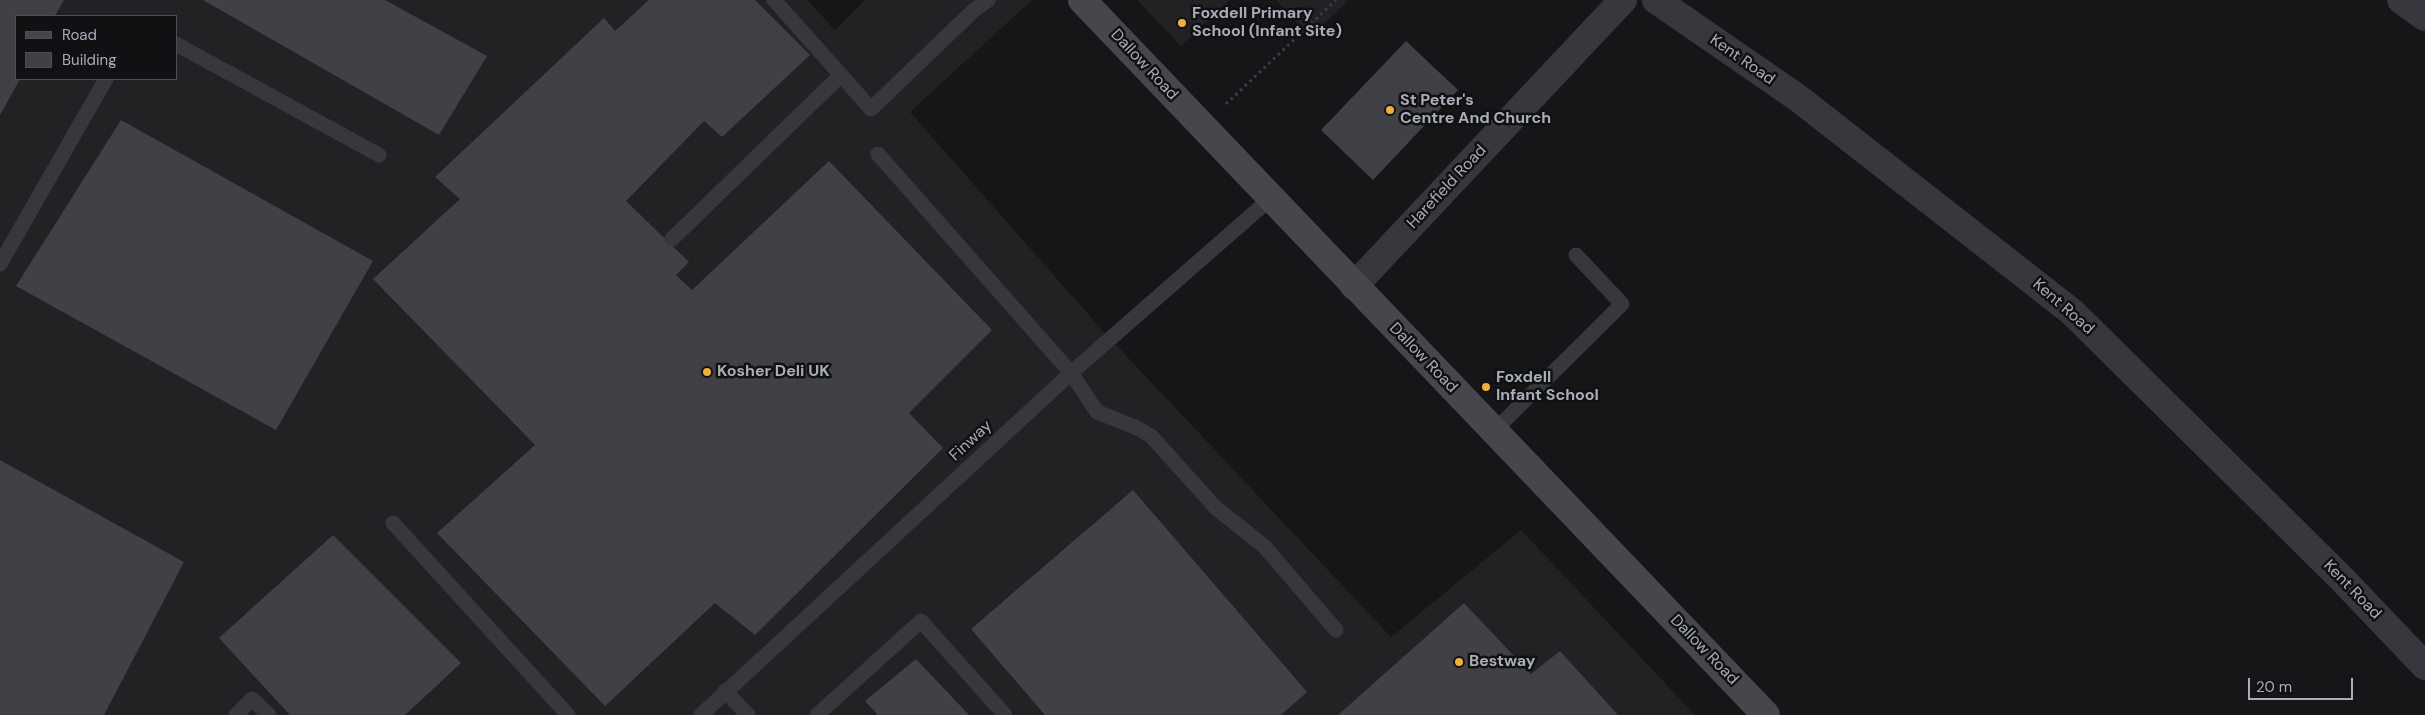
<!DOCTYPE html>
<html>
<head>
<meta charset="utf-8">
<style>
	body { margin:0 }
	#map { position:relative; width:2425px; height:715px; overflow:hidden; background:#161618; font-family:"DM Sans",sans-serif }
	canvas { display:block }
	.legend { position:absolute; left:15px; top:15px; width:162px; height:65px; box-sizing:border-box; background:#111113; border:1px solid #4d4f55; margin:0; padding:6px 9px; list-style:none; font-size:15px; color:#a8adb8 }
	.legend li { display:flex; align-items:center; gap:10px; height:25px }
	.legend b { width:25px; border:1px solid #4d4f55 }
	.scale { position:absolute; left:2248px; top:678px; width:105px; height:22px; box-sizing:border-box; border:2px solid #a8adb8; border-top:0; padding-left:6px; font-size:15px; line-height:18px; white-space:nowrap; color:#a8adb8; -webkit-text-stroke:4px #111113; paint-order:stroke }
</style>
</head>
<body>
<div id="map">
<canvas width="2425" height="715"></canvas>
<ul class="legend">
<li><b style="height:6px;background:#45474d"></b>Road</li>
<li><b style="height:14px;background:#404145"></b>Building</li>
</ul>
<div class="scale">20 m</div>
</div>
<script>
const context = document.querySelector('canvas').getContext('2d');
context.lineJoin = 'round';
function fill(path, color) { context.fillStyle = color; context.fill(path, 'evenodd'); }
const toPath = rows => new Path2D(rows.map(r => 'M' + r).join(''));
function trace(path, color, width, dash) { context.strokeStyle = color; context.lineWidth = width; context.lineCap = dash ? 'butt' : 'round'; context.setLineDash(dash || []); context.stroke(path); }
function drawText(font, color, halo, rows, align = 'center') {
  context.font = font + ' "DM Sans",sans-serif'; context.lineWidth = 5; context.setLineDash([]); context.textBaseline = 'middle'; context.strokeStyle = halo; context.fillStyle = color; for (const [text, x, y, turn = 0] of rows) {
    context.save(); context.translate(x, y); context.rotate((+turn || 0) * Math.PI / 180); context.textAlign = isNaN(turn) ? turn : align; if (halo) context.strokeText(text, 0, 0); context.fillText(text, 0, 0); context.restore();
  }
}
const built = toPath([
	[0,0,807,0,835,30,865,0,1032,0,910,112,1103,331,1391,637,1521,530,1695,715,0,715],
	[16,16,176,16,176,79,16,79],
	[1137,0,1230,0,1181,46],
	[1276,0,1349,0,1310,37]
]);
const building = toPath([
	[0,0,64,0,55,16,16,16,16,79,20,79,0,115],
	[203,0,385,0,487,56,439,135],
	[649,0,755,0,810,55,722,137,704,121,626,201,689,262,676,275,692,290,829,161,992,330,909,413,943,448,755,635,715,603,605,706,437,533,535,445,373,279,460,199,435,177,604,18,615,31],
	[1406,41,1458,90,1373,180,1321,130],
	[121,120,373,261,276,430,16,286],
	[0,460,184,562,104,715,0,715],
	[1133,490,1307,692,1281,715,1045,715,971,629],
	[333,535,461,663,405,715,290,715,219,638],
	[1464,603,1531,674,1560,651,1618,715,1338,715],
	[916,659,969,715,878,715,865,701]
]);
const path = toPath([
	[1226,104,1336,0]
]);
const lane = toPath([
	[774,0,841,75],
	[176,44,379,155],
	[878,154,1071,373,1097,412,1135,427,1151,436,1216,508,1264,546,1336,630],
	[672,239,841,75,871,109,973,11,988,0],
	[0,264,106,79],
	[1494,431,1622,304,1576,255],
	[393,523,568,715],
	[725,691,748,715],
	[236,715,252,699,269,715],
	[701,715,1071,373,1270,199],
	[817,715,921,621,1005,715]
]);
const street = toPath([
	[1656,0,1798,98,2072,312,2341,578,2425,666],
	[2401,0,2425,17],
	[1354,286,1623,0]
]);
const secondary = toPath([
	[1082,0,1766,715]
]);
const markers = [
	[1182,23,5,"#f2b134"],
	[1390,110,5,"#f2b134"],
	[707,372,5,"#f2b134"],
	[1486,387,5,"#f2b134"],
	[1459,662,5,"#f2b134"]
];
const poiNames = [
	["Foxdell Primary",1192,14],
	["School (Infant Site)",1192,32],
	["St Peter's",1400,101],
	["Centre And Church",1400,119],
	["Kosher Deli UK",717,372],
	["Foxdell",1496,378],
	["Infant School",1496,396],
	["Bestway",1469,662]
];
const streetNames = [
	["Kent Road",1742,60,35],
	["Dallow Road",1144,65,47],
	["Harefield Road",1447,187,-47],
	["Kent Road",2063,307,41],
	["Dallow Road",1423,358,46],
	["Finway",971,441,-43],
	["Kent Road",2352,590,46],
	["Dallow Road",1704,650,46]
];
fill(built, '#222225');
fill(building, '#404145');
trace(path, '#3d3f44', 3, [2.5, 4]);
trace(lane, '#37383d', 15);
trace(street, '#37383d', 28);
trace(secondary, '#45474d', 28);
for (const [x, y, r, color] of markers) { const dot = new Path2D(); dot.arc(x, y, r, 0, 2 * Math.PI); context.fillStyle = color; context.fill(dot); trace(dot, '#111113', 2); }
drawText('bold 16px', '#a8adb8', '#111113', poiNames, 'left');
drawText('16px', '#a8adb8', '#111113', streetNames);
</script>
</body>
</html>
